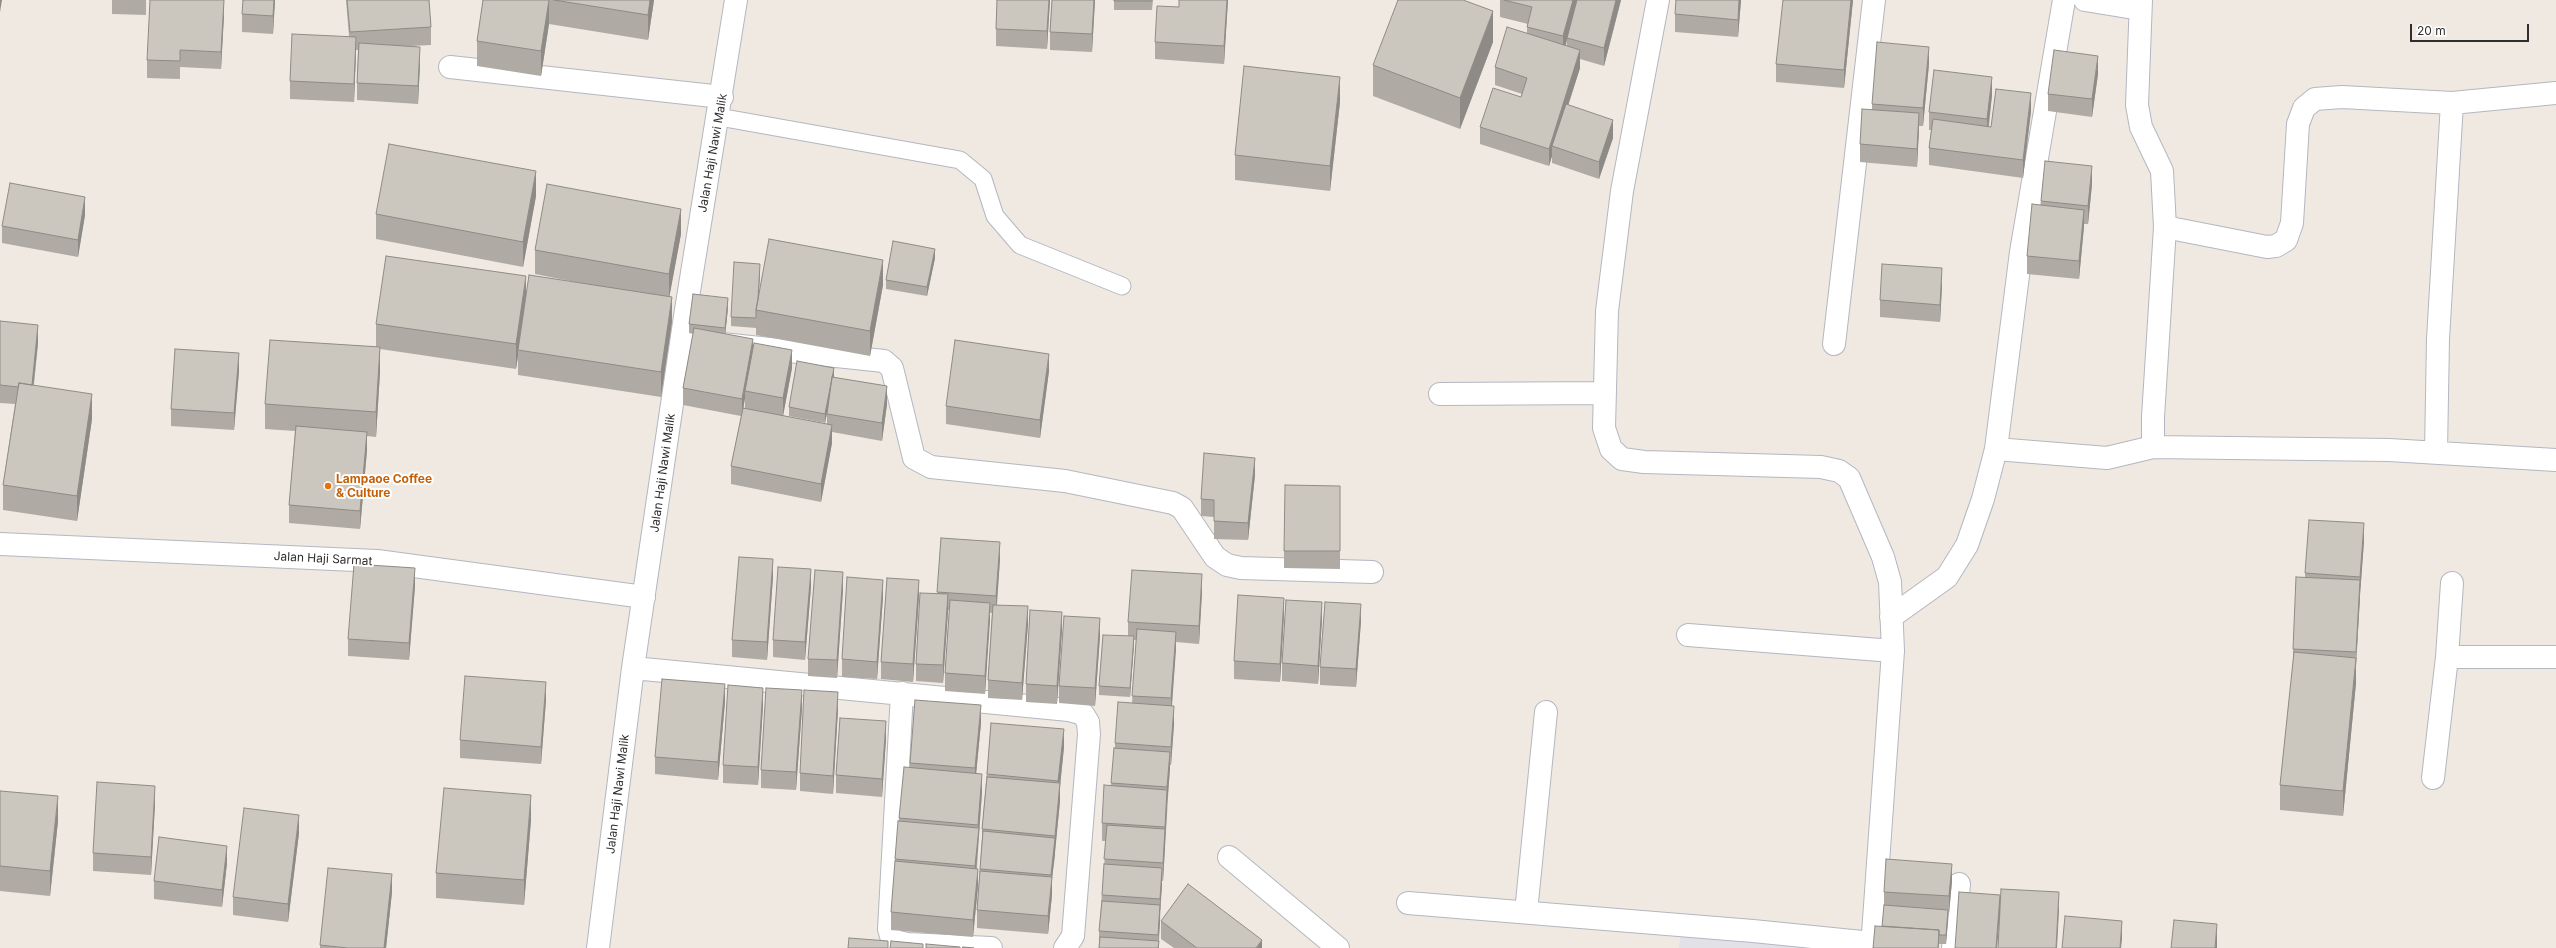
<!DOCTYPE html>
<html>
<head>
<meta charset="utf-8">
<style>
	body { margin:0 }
	#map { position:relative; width:2556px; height:948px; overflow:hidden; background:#efe9e1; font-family:Inter,sans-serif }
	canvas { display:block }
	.scale { position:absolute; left:2410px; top:24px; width:119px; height:18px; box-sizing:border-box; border:2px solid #2e2e2e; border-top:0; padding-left:5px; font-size:12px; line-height:14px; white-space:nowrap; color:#2e2e2e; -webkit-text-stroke:3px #fff; paint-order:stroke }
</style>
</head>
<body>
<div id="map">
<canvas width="2556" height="948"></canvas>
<div class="scale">20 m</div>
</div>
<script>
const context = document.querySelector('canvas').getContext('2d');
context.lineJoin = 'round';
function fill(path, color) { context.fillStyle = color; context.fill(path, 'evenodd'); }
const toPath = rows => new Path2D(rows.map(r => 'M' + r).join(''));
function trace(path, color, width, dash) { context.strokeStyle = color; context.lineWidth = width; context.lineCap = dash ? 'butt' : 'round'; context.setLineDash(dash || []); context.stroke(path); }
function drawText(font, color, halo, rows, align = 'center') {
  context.font = font + ' Inter,sans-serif'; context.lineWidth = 4; context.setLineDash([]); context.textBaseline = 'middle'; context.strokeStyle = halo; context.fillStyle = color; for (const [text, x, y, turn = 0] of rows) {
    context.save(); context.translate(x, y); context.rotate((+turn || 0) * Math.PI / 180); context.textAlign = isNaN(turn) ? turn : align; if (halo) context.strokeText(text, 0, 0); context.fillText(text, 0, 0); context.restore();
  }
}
const industrial = toPath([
	[1683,915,1842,948,1679,948]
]);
const service = toPath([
	[719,117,960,160,983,179,995,216,1020,245,1122,286]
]);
const minor = toPath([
	[1658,0,1622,191,1607,311,1604,428,1611,449,1622,459,1644,462,1821,467,1839,471,1849,478,1883,557,1890,582,1893,651,1872,948],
	[2085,0,2140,9],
	[2141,0,2137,105,2141,127,2162,171,2165,227,2153,417,2153,447],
	[450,67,722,97],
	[2165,227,2267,247,2276,246,2286,240,2292,223,2298,124,2304,108,2315,99,2342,97,2452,103,2556,93],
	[722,344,884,361,892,368,914,458,931,467,1065,481,1173,503,1182,508,1215,557,1227,565,1241,568,1372,572],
	[1834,344,1874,0],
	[1440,394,1604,393],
	[1996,449,2021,252,2064,0],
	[2436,452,2438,339,2452,103],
	[0,544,377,561,644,597],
	[1891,617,1947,577,1967,545,1983,499,1996,449,2107,458,2153,447,2389,450,2556,460],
	[1688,635,1893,651],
	[2447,657,2556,657],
	[633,668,1069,710,1083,714,1088,722,1089,734,1073,936,1065,948],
	[902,693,889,929,891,936,894,941,907,944,991,948],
	[2433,778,2447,657,2452,583],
	[1229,857,1338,948],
	[1408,903,1753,931,1872,943],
	[1526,912,1546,712],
	[598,948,633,668,685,316,736,0],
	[1953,948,1959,884]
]);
const wall = toPath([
	[112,0,146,0,146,15,112,14],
	[275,0,273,34,242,32,242,14],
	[346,0,429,0,431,27,431,45,411,46,420,64,418,104,357,100,357,83,358,50,356,50,354,102,290,99,290,81,349,36],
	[483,0,654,0,648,40,549,24,541,76,477,66,477,41],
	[997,0,1050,0,1047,49,996,46,996,29],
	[1052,0,1095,0,1092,52,1050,50,1050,32],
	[1114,0,1153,0,1152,10,1114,10],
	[1228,0,1224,64,1155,59,1155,42,1179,7],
	[1500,0,1621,0,1604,66,1580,59,1580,68,1568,105,1613,138,1599,179,1552,163,1552,156,1549,166,1480,144,1480,127,1521,97,1522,94,1495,85,1495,67,1527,33,1527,27,1528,24,1500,17],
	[1567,39,1567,46,1566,46],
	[1741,0,1738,37,1675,32,1675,14],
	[1853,0,1844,88,1776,82,1776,64],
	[224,15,221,69,180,67,180,79,147,78,147,60],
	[1493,42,1460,129,1373,96,1373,65],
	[1929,64,1923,126,1919,126,1917,167,1860,162,1860,144,1872,110,1872,104],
	[2098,74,2092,117,2048,111,2048,94],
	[1992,95,1989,127,1991,127,2031,111,2023,178,1929,165,1929,148,1931,130,1929,130,1929,112],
	[1340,102,1330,191,1235,180,1235,155],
	[2092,184,2088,224,2084,224,2079,279,2027,274,2027,256,2041,205,2041,201],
	[536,196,523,267,376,239,376,214],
	[85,215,78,257,2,243,2,226],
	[681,234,669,297,672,322,661,397,518,375,518,356,516,369,380,349,380,372,376,437,367,436,367,450,360,529,289,523,289,505,295,431,265,429,265,404,376,347,376,324,526,297,585,284,535,274,535,250],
	[935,258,927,296,886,289,886,280],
	[760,273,758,294,883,285,870,356,756,335,756,328,731,326,731,317],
	[1942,286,1940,322,1880,317,1880,300],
	[728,308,725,334,753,349,792,368,783,416,827,424,827,414,825,423,789,416,789,407,834,377,887,404,882,441,832,432,832,443,821,502,731,484,731,466,741,416,683,405,683,388,693,334,689,333,689,324],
	[745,398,745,408,743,408],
	[0,321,38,343,34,385,92,419,77,521,3,510,3,485,15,404,0,403],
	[239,371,234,430,171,426,171,409],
	[1049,371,1040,438,946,424,946,406],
	[1255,475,1248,540,1214,539,1214,517,1201,516,1201,499],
	[1340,486,1340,569,1284,568,1284,551],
	[941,538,1000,559,997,605,1028,624,1022,700,988,698,988,680,992,613,990,613,985,694,945,691,945,673,950,611,948,610,943,683,916,681,916,664,937,594],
	[2364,541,2360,595,2356,666,2356,683,2343,816,2280,810,2280,785,2293,662,2293,649,2305,577,2305,573],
	[773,577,767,660,732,657,732,640],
	[415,586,409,660,348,656,348,639],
	[811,587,805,660,773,657,773,640],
	[843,590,837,678,808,676,808,659],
	[1202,592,1199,644,1176,642,1172,706,1174,724,1171,765,1170,765,1163,881,1162,881,1159,941,1159,948,1099,948,1099,931,1106,841,1102,841,1102,823,1111,786,1114,748,1115,748,1115,743,1132,703,1136,640,1134,640,1130,697,1099,695,1099,686,1128,636,1128,622],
	[883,597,877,679,842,677,842,659],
	[919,597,913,682,881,679,881,662],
	[1284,615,1280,682,1234,679,1234,661],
	[1322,619,1318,684,1282,681,1282,663],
	[1361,621,1356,687,1320,685,1320,667],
	[1062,630,1057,704,1026,702,1026,684],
	[1100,636,1095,706,1059,703,1059,686],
	[546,700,541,764,460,758,460,740],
	[725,702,718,780,655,774,655,757],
	[763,706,758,785,723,783,723,765],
	[802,708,796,790,761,788,761,770],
	[838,710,833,794,800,791,800,773],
	[981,723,976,773,982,792,977,868,978,886,973,937,891,930,891,912,895,868,895,859,899,818,910,768,910,763],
	[991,723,1064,747,1060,786,1060,801,1052,879,1052,895,1048,934,977,928,977,910,982,838,982,829],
	[886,739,882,797,836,793,836,775],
	[0,791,58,821,50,896,0,891],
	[155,804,151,875,93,871,93,853],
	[531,820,524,905,436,898,436,873],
	[299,833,288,922,233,915,233,897],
	[227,863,222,907,154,899,154,881],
	[1952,881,1946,944,1939,944,1882,926,1884,909,1884,892],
	[392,892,386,948,320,948,320,945],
	[1161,921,1262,948,1174,948,1161,939]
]);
const shadedWall = toPath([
	[0,0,2,0,0,12],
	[224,0,224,15,221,69,221,52],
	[274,0,275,0,273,34,273,16],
	[549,0,549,24,541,76,541,51],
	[650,0,654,0,648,40,648,15],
	[1049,0,1050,0,1047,49,1047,31],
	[1094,0,1095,0,1092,52,1092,34],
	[1227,0,1228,0,1224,64,1224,46],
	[1573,0,1578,0,1563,54,1563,36],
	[1616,0,1621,0,1604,66,1604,48],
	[1739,0,1741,0,1738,37,1738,20],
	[1851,0,1853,0,1844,88,1844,70],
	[1493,11,1493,42,1460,129,1460,98],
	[356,37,356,54,354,102,354,84],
	[420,47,420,64,418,104,418,86],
	[1929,47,1929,64,1923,126,1923,108],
	[1580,50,1580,68,1555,147,1552,146,1552,156,1549,166,1549,149],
	[2098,56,2098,74,2092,117,2092,99],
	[1340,77,1340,102,1330,191,1330,166],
	[1992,77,1992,95,1987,137,1987,119],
	[2031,93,2031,111,2023,178,2023,160],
	[1919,113,1919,131,1917,167,1917,149],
	[1613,120,1613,138,1599,179,1599,162],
	[2092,166,2092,184,2088,224,2088,206],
	[536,171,536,196,523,267,523,242],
	[85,197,85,215,78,257,78,240],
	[681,209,681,234,669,299,669,274],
	[2084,210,2084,227,2079,279,2079,261],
	[935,249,935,258,927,296,927,287],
	[883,260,883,285,870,356,870,331],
	[760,264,760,273,758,310,757,310],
	[1942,268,1942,286,1940,322,1940,305],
	[526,276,526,300,518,350,518,356,516,369,516,344],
	[672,297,672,322,661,397,661,372],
	[728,298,728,308,725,337,725,328],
	[38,325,38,343,31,406,31,389],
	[753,339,753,357,745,391,745,398,742,417,742,399],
	[380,347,380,372,376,437,376,412],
	[792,350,792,368,783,416,783,398],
	[239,353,239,371,234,430,234,413],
	[1049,354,1049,371,1040,438,1040,420],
	[834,368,834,377,825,423,825,414],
	[887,386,887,404,882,441,882,423],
	[92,394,92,419,77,521,77,496],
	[832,425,832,443,821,502,821,484],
	[367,432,367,450,360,529,360,511],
	[1255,458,1255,475,1248,540,1248,523],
	[2364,523,2364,541,2360,595,2360,577],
	[1000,542,1000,559,996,614,996,596],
	[773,559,773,577,767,660,767,642],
	[415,568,415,586,409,660,409,643],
	[811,569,811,587,805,660,805,642],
	[843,572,843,590,837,678,837,660],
	[1202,574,1202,592,1199,644,1199,626],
	[883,580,883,597,877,679,877,662],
	[919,580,919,597,913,682,913,664],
	[2360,580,2360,598,2356,666,2356,683,2343,816,2343,791,2356,660],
	[948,594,948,612,943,683,943,665],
	[1284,598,1284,615,1280,682,1280,664],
	[1322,602,1322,619,1318,684,1318,666],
	[990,603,990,621,985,694,985,676],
	[1361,604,1361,621,1356,687,1356,669],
	[1028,606,1028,624,1022,700,1022,683],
	[1062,612,1062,630,1057,704,1057,686],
	[1100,618,1100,636,1095,706,1095,688],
	[1176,632,1176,650,1171,716,1171,698],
	[1134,636,1134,646,1130,697,1130,688],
	[546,682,546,700,541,764,541,747],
	[725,684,725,702,718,780,718,762],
	[763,688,763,706,758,785,758,767],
	[802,690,802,708,796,790,796,772],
	[838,692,838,710,833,794,833,776],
	[981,705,981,723,975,786,975,768],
	[1174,706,1174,724,1171,765,1171,747],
	[886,721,886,739,882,797,882,779],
	[1064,729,1064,747,1060,786,1060,801,1055,853,1055,836,1058,796,1058,781],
	[1170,752,1170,769,1167,805,1167,787],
	[982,774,982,792,975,884,975,866],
	[155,786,155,804,151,875,151,857],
	[1167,790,1167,808,1165,845,1165,827],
	[531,795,531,820,524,905,524,880],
	[58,796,58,821,50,896,50,871],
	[299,815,299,833,288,922,288,904],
	[1165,829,1165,847,1163,881,1163,863],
	[1055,838,1055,855,1052,879,1052,895,1048,934,1048,916,1051,889,1051,875],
	[227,846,227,863,222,907,222,890],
	[1952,864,1952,881,1949,914,1949,896],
	[1162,868,1162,886,1160,911,1160,922,1158,948,1160,899],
	[978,869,978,886,973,937,973,920],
	[392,874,392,892,386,948,384,948],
	[2059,892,2059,910,2057,948,2056,948],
	[2000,895,2000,913,1997,948,1996,948],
	[1948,910,1948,919,1946,944,1946,935],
	[2122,921,2122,939,2121,948,2120,948],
	[2217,924,2217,948,2215,948],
	[1939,930,1939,947,1938,948],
	[1262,940,1262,948,1256,948]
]);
const building = toPath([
	[150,0,224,0,221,52,180,50,180,61,147,60,150,0],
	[243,0,274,0,273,16,242,14,243,0],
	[347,0,429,0,431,27,350,32,347,0],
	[483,0,549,0,541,51,477,41,483,0],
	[554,0,650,0,648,15,554,0],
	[997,0,1049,0,1047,31,996,29,997,0],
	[1052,0,1094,0,1092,34,1050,32,1052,0],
	[1114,0,1152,0,1152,1,1114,1,1114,0],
	[1179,0,1227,0,1224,46,1155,42,1157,6,1179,7,1179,0],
	[1398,0,1463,0,1493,11,1460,98,1373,65,1398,0],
	[1504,0,1573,0,1563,36,1527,27,1532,7,1504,0],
	[1577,0,1616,0,1604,48,1567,38,1577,0],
	[1676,0,1739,0,1738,20,1675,14,1676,0],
	[1783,0,1851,0,1844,70,1776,64,1783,0],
	[1507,27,1580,50,1549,149,1480,127,1493,88,1521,97,1527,78,1495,67,1507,27],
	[292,34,356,37,354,84,290,81,292,34],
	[1877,42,1929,47,1923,108,1872,104,1877,42],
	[359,43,420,47,418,86,357,83,359,43],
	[2054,50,2098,56,2092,99,2048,94,2054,50],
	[1244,66,1340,77,1330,166,1235,155,1244,66],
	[1934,70,1992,77,1987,119,1929,112,1934,70],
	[1996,89,2031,93,2023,160,1929,148,1933,119,1991,127,1996,89],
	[1566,104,1613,120,1599,162,1552,146,1566,104],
	[1862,109,1919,113,1917,149,1860,144,1862,109],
	[389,144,536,171,523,242,376,214,389,144],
	[2045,161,2092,166,2088,206,2041,201,2045,161],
	[10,183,85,197,78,240,2,226,10,183],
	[547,184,681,209,669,274,535,250,547,184],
	[2032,204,2084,210,2079,261,2027,256,2032,204],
	[769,239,883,260,870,331,756,310,769,239],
	[893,241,935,249,927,287,886,280,893,241],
	[386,256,526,276,516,344,376,324,386,256],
	[734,262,760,264,758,299,756,310,756,318,731,317,734,262],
	[1882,264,1942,268,1940,305,1880,300,1882,264],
	[529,275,672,297,661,372,518,350,529,275],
	[693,294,728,298,725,328,689,324,693,294],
	[0,321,38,325,32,385,19,383,18,387,0,385,0,321],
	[694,328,753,339,742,399,683,388,694,328],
	[270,340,380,347,376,412,265,404,270,340],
	[955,340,1049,354,1040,420,946,406,955,340],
	[754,343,792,350,783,398,745,391,754,343],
	[175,349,239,353,234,413,171,409,175,349],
	[797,361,834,368,825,414,789,407,797,361],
	[832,377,887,386,882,423,827,414,832,377],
	[19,383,92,394,77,496,3,485,19,383],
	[743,408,832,425,821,484,731,466,743,408],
	[296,426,367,432,360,511,289,505,296,426],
	[1204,453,1255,458,1248,523,1214,521,1214,500,1201,499,1204,453],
	[1285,485,1340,486,1340,551,1284,551,1285,485],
	[2309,520,2364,523,2360,577,2305,573,2309,520],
	[941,538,1000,542,996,596,937,592,941,538],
	[739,557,773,559,767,642,732,640,739,557],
	[354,564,415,568,409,643,348,639,354,564],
	[778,567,811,569,805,642,773,640,778,567],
	[815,570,843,572,837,660,808,659,815,570],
	[1132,570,1202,574,1199,626,1128,622,1132,570],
	[847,577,883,580,877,662,842,659,847,577],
	[2296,577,2360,580,2356,652,2293,649,2296,577],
	[887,578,919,580,913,664,881,662,887,578],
	[920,593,948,594,943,665,916,664,920,593],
	[1238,595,1284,598,1280,664,1234,661,1238,595],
	[950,600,990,603,985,676,945,673,950,600],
	[1286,600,1322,602,1318,666,1282,663,1286,600],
	[1325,602,1361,604,1356,669,1320,667,1325,602],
	[993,605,1028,606,1022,683,988,680,993,605],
	[1030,610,1062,612,1057,686,1026,684,1030,610],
	[1064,616,1100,618,1095,688,1059,686,1064,616],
	[1137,629,1176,632,1171,698,1132,696,1137,629],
	[1103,635,1134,636,1130,688,1099,686,1103,635],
	[2294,652,2356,658,2343,791,2280,785,2294,652],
	[465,676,546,682,541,747,460,740,465,676],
	[662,679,725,684,718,762,655,757,662,679],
	[728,685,763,688,758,767,723,765,728,685],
	[766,688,802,690,796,772,761,770,766,688],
	[804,690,838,692,833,776,800,773,804,690],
	[915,700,981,705,975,768,910,763,915,700],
	[1118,702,1174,706,1171,747,1115,743,1118,702],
	[840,718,886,721,882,779,836,775,840,718],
	[991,723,1064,729,1058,781,987,774,991,723],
	[1114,748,1170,752,1167,787,1111,783,1114,748],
	[904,767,982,774,978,825,899,818,904,767],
	[987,777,1060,783,1055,836,982,829,987,777],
	[97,782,155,786,151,857,93,853,97,782],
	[1104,785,1167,790,1165,827,1102,823,1104,785],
	[444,788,531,795,524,880,436,873,444,788],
	[0,791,58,796,50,871,0,866,0,791],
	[244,808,299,815,288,904,233,897,244,808],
	[898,821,979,828,975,866,895,859,898,821],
	[1107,825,1165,829,1163,863,1104,859,1107,825],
	[983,831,1055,838,1051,875,980,869,983,831],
	[159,837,227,846,222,890,154,881,159,837],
	[1886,859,1952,864,1949,896,1884,892,1886,859],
	[895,861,978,869,973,920,891,912,895,861],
	[1104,864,1162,868,1160,899,1102,895,1104,864],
	[328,868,392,874,384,948,348,948,320,945,328,868],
	[980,871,1052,877,1048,916,977,910,980,871],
	[1188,884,1262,940,1256,948,1197,948,1161,921,1188,884],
	[2001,889,2059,892,2056,948,1998,948,2001,889],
	[1959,892,2000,895,1996,948,1955,948,1959,892],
	[1102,901,1160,905,1158,935,1099,931,1102,901],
	[1884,905,1948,910,1946,935,1939,935,1939,930,1882,926,1884,905],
	[2065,916,2122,921,2120,948,2062,948,2065,916],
	[2174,920,2217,924,2215,948,2171,948,2174,920],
	[1875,926,1939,930,1938,948,1873,948,1875,926],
	[1100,937,1159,941,1158,948,1099,948,1100,937],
	[849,938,888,941,888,948,848,948,849,938],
	[891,941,923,944,923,948,890,948,891,941],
	[926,944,960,947,960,948,926,948,926,944],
	[963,947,974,948,962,948,963,947]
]);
const markers = [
	[328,486,4,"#e8710a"]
];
const streetNames = [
	["Jalan Haji Nawi Malik",713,153,-80],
	["Jalan Haji Nawi Malik",663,473,-82],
	["Jalan Haji Sarmat",323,559,3],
	["Jalan Haji Nawi Malik",618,794,-83]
];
const foodNames = [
	["Lampaoe Coffee",336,479],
	["& Culture",336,493]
];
fill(industrial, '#e3e1e8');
trace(service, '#b4b7c1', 19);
trace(minor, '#b4b7c1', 24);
trace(service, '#fff', 17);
trace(minor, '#fff', 22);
fill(wall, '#afaba4');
fill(shadedWall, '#8e8b86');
fill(building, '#cbc7bf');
trace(building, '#8e8b86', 1);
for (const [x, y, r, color] of markers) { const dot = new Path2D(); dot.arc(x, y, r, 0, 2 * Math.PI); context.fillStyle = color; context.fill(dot); trace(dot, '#fff', 1.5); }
drawText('12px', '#2e2e2e', '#fff', streetNames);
drawText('bold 12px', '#c56008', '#fff', foodNames, 'left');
</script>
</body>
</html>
